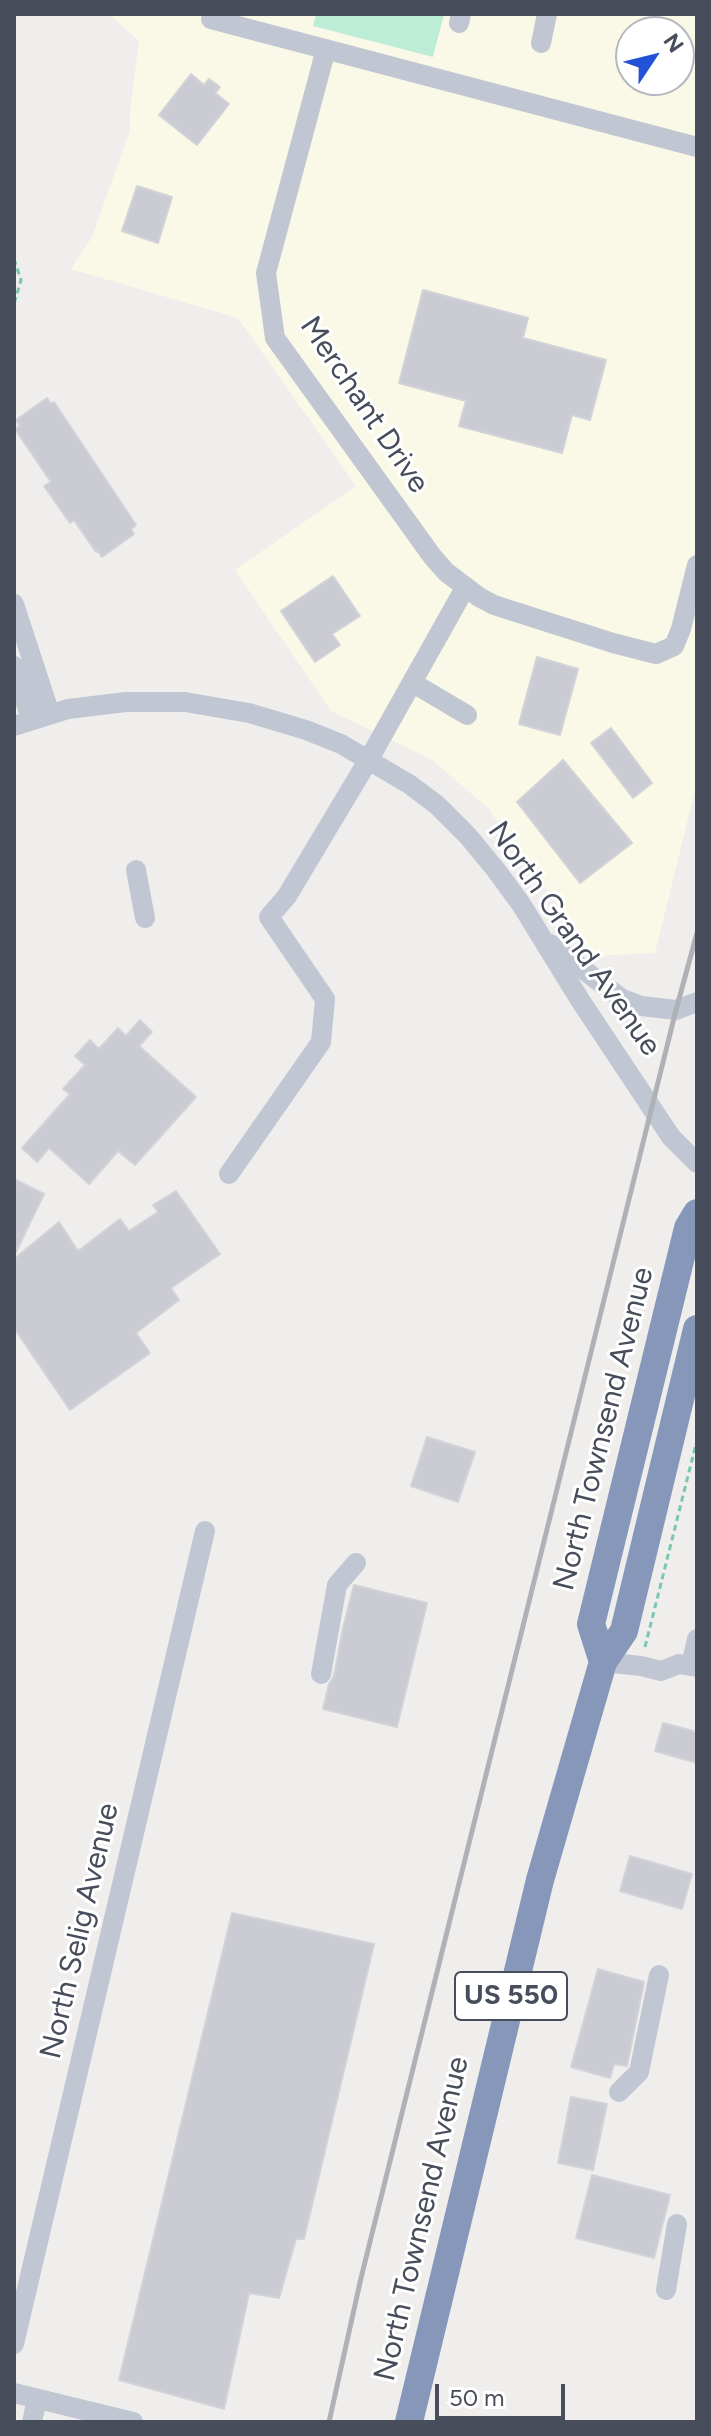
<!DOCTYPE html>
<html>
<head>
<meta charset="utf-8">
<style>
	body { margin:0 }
	#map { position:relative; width:711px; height:2436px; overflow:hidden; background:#f0eeed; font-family:Figtree,sans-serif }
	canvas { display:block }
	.frame { position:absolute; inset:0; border:16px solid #474d5a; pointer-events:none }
	.north { position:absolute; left:615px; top:16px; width:80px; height:80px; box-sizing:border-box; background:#fff; border:2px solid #b5b8bd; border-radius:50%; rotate:55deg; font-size:22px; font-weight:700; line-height:32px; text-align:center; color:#474d5a }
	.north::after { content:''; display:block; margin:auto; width:28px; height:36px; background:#2252d5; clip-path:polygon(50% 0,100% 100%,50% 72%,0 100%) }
	.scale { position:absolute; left:435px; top:2384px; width:130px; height:36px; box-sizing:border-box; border:4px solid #474d5a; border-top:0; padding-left:10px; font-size:24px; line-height:28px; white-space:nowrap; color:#474d5a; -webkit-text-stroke:6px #fff; paint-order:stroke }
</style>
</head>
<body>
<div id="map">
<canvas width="711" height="2436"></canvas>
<div class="frame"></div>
<div class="north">N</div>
<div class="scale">50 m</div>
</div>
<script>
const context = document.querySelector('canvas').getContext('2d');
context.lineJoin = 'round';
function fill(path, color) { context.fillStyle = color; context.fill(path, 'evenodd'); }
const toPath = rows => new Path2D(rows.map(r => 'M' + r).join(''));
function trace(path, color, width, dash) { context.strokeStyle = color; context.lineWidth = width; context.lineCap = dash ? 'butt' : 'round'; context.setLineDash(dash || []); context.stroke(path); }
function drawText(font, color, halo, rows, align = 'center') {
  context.font = font + ' Figtree,sans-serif'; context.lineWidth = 6; context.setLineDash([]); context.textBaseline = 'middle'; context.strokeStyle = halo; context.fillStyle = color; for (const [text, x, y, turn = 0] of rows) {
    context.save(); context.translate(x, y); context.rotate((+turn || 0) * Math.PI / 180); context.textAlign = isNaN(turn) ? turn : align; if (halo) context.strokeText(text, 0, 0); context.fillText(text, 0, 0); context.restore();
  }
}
const commercial = toPath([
	[109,14,697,14,697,782,655,953,594,956,488,808,431,759,331,711,235,570,356,486,238,318,71,269,92,237,130,131,130,112,139,41],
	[631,32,679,32,679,80,631,80]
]);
const green = toPath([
	[316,14,444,14,433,57,313,26]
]);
const building = toPath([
	[191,74,204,85,209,79,220,87,215,93,229,104,197,145,159,115,191,74],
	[137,186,172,197,158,243,122,231,137,186],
	[423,290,528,318,523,338,606,360,590,420,572,415,562,453,459,426,466,401,399,383,423,290],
	[47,398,51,404,54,402,136,525,131,529,134,534,102,557,98,551,96,552,74,520,70,523,44,486,51,482,15,429,20,426,16,420,47,398],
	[333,576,360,616,332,634,340,645,315,662,281,611,333,576],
	[537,657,578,669,560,735,519,724,537,657],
	[611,728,652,783,633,798,591,743,611,728],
	[563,760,632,843,580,883,517,802,563,760],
	[140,1020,152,1032,139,1046,196,1097,135,1165,118,1151,89,1184,49,1148,37,1162,22,1148,70,1094,63,1089,85,1065,75,1056,90,1040,99,1049,118,1028,126,1036,140,1020],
	[14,1179,44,1194,14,1256,14,1179],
	[176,1191,220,1254,171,1288,179,1300,136,1333,150,1353,70,1410,14,1328,14,1259,59,1222,78,1251,120,1219,129,1231,158,1212,153,1205,176,1191],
	[427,1437,475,1452,458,1502,411,1486,427,1437],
	[354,1585,427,1603,397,1727,323,1709,329,1684,334,1676,343,1628,354,1585],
	[663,1723,697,1732,697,1763,655,1751,663,1723],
	[630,1856,692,1874,682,1909,620,1891,630,1856],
	[232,1913,374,1944,304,2239,296,2239,279,2298,249,2293,224,2409,119,2380,232,1913],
	[598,1969,644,1982,627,2066,614,2064,610,2078,571,2067,598,1969],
	[571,2097,607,2104,593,2170,558,2163,571,2097],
	[592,2175,670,2195,654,2258,576,2238,592,2175]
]);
const path = toPath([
	[14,259,21,280,14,304],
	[645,1647,697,1440]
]);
const minor = toPath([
	[211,19,697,147],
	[459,23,461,14],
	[541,43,547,14],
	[326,49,266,273,275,338,432,556,446,572,479,597,494,605,613,643,656,654,674,646,681,629,697,565],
	[14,604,50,714],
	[14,666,31,719],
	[413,683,467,715],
	[14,726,68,709,126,702,185,702,249,713,306,730,341,744,409,784,437,805,468,836,496,870,521,904,580,1000,671,1137,697,1163],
	[136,870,145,918],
	[550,944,622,999,641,1006,676,1010,697,1002],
	[229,1174,321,1042,325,999,269,917,287,896,369,759,465,588],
	[603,1662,641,1666,661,1671,679,1664,697,1667],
	[691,1666,697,1639],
	[321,1674,337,1585,356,1563],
	[619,2092,639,2072,659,1975],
	[666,2290,677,2224],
	[14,2344,205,1531],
	[14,2393,133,2422],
	[32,2422,37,2399]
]);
const highway = toPath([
	[603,1662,591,1624,688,1228,697,1213],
	[409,2422,540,1880,603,1662,624,1631,697,1329]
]);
const rail = toPath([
	[329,2422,361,2278,676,1010,697,933]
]);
const shields = [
	[511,1996,112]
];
const shieldNames = [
	["US 550",511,1996]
];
const streetNames = [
	["Merchant Drive",364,405,56],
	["North Grand Avenue",574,939,55],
	["North Townsend Avenue",604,1429,-76],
	["North Selig Avenue",80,1931,-77],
	["North Townsend Avenue",422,2219,-77]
];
fill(commercial, '#faf8e7');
fill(green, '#bdecd7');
fill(building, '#cbcbd3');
trace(building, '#d2d2d9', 2);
trace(path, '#77c8ae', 3, [6, 4]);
trace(minor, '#c1c7d2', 20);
trace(highway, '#8797ba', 28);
trace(rail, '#b0b1b7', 5);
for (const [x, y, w] of shields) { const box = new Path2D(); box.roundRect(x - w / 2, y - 24, w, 48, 6); context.fillStyle = '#fff'; context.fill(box); trace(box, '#474d5a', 2); }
drawText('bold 28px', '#474d5a', null, shieldNames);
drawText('30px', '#474d5a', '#fff', streetNames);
</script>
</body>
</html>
